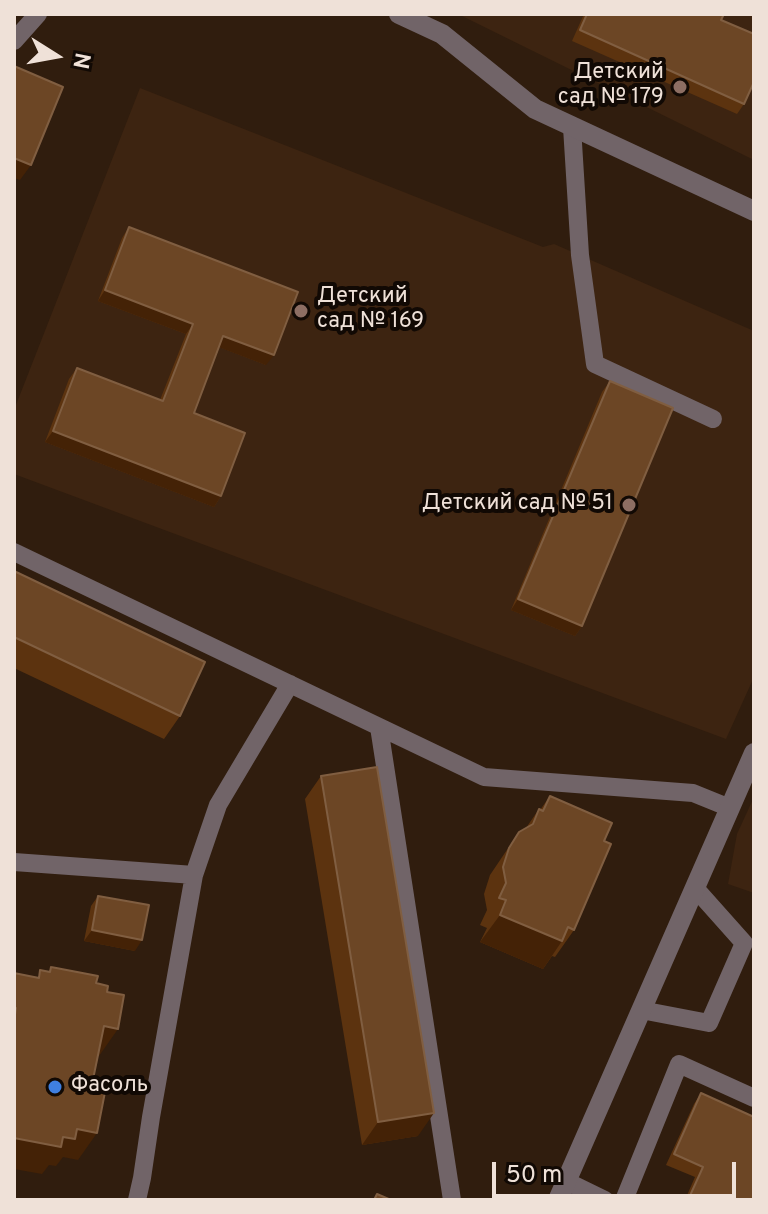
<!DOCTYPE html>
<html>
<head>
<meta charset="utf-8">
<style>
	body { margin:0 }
	#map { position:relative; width:768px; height:1214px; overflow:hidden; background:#301d0e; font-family:Overpass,sans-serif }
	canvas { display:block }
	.frame { position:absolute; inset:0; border:16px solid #efe1d8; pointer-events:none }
	.north { position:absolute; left:16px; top:16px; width:80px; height:80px; -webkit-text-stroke:6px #110904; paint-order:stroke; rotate:101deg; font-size:22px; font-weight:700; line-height:32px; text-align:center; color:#efe1d8 }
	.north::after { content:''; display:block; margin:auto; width:28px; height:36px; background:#efe1d8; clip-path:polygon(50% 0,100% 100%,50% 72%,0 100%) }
	.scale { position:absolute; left:492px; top:1162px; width:244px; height:36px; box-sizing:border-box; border:4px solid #efe1d8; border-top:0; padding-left:10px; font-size:24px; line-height:28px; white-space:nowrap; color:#efe1d8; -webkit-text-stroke:6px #110904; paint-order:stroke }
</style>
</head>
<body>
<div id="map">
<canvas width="768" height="1214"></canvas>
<div class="frame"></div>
<div class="north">N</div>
<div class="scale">50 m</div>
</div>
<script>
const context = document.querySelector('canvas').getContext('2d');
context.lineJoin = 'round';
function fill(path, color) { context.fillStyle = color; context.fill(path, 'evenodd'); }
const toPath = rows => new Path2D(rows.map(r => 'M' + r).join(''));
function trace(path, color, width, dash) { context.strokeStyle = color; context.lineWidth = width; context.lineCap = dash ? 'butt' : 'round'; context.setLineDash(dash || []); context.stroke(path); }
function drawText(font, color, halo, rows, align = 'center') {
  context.font = font + ' Overpass,sans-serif'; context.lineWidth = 8; context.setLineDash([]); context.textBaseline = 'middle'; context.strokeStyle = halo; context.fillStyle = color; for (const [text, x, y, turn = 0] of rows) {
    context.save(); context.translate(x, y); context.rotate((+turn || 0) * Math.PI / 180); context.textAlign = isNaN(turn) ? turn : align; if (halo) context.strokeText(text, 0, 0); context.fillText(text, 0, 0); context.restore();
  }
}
const built = toPath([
	[458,14,754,14,754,160],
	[140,88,543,247,554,244,754,331,754,677,726,739,14,474,14,410],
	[754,797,754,893,728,884,737,834]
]);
const service = toPath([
	[14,41,38,14],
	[572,127,580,255,595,364,713,419],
	[14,552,484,777,693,793,730,808],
	[379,727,452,1200],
	[14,862,194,875],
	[641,1010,709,1023,744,943,695,888],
	[566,1181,605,1200],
	[137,1200,142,1178,151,1117,194,875,218,805,290,684],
	[624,1200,679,1064,754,1098]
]);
const minor = toPath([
	[399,14,442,34,535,109,754,211],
	[558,1200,754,753]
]);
const wall = toPath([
	[584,14,724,14,721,20,744,104,737,114,572,41],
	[129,227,266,365,219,347,194,413,221,496,214,507,45,442,69,379,77,368,160,400,186,334,98,301,122,238],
	[610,381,582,626,575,636,511,610,602,392],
	[14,571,180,716,164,739,14,668],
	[321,776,418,1136,362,1145,305,799],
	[550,796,604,841,574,930,555,957,552,956,543,969,480,942,487,928,480,925,487,910,484,894,490,875,519,832,526,828,539,809,540,810],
	[98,896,135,951,84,941,91,906],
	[701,1093,754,1200,685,1200,695,1177,666,1165,694,1104]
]);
const shadedWall = toPath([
	[14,158,31,165,20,180,14,178],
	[105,290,193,324,186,334,98,301],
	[223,336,274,355,266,365,216,346],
	[53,431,221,496,214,507,45,442],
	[518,599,582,626,575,636,511,610],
	[500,915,562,941,543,969,480,942],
	[92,930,142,940,135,951,84,941],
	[104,1026,118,1029,99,1056,85,1054],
	[434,1113,418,1136,362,1145,378,1122],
	[77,1129,97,1133,78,1160,63,1157,56,1166,49,1165,42,1174,14,1169,14,1138,63,1137]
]);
const building = toPath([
	[587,14,724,14,721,20,754,34,754,82,744,104,580,30,587,14],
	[14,66,63,87,31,165,14,158,14,66],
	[129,227,298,292,274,355,223,336,194,413,245,433,221,496,53,431,77,368,163,401,193,324,105,290,129,227],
	[610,381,673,408,582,626,518,599,610,381],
	[14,571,205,662,180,716,14,637,14,571],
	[377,767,434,1113,378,1122,321,776,377,767],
	[550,796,612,823,604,841,611,844,574,930,568,927,562,941,500,915,506,900,499,898,506,883,503,867,509,848,519,832,533,824,539,809,543,811,550,796],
	[98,896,149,905,142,940,92,930,98,896],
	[51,967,98,976,96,983,108,986,107,992,124,995,118,1029,104,1026,91,1089,105,1092,97,1133,77,1129,75,1139,63,1137,61,1147,14,1138,14,1021,16,1008,14,1007,14,973,39,978,40,970,50,972,51,967],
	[701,1093,754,1117,754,1200,688,1200,703,1167,674,1154,701,1093],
	[377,1194,391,1200,374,1200,377,1194]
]);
const markers = [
	[680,87,8,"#8d6e63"],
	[301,311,8,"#8d6e63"],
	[629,505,8,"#8d6e63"],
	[55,1087,8,"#3f7fe0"]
];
const poiNames = [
	["Детский",664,74],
	["сад № 179",664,99],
	["Детский",317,298,"left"],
	["сад № 169",317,323,"left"],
	["Детский сад № 51",613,505],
	["Фасоль",71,1087,"left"]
];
fill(built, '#3d2411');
trace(service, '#716468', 18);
trace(minor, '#716468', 20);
fill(wall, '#5c330f');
fill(shadedWall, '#442206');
fill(building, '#6c4625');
trace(building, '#805e41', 2);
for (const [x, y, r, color] of markers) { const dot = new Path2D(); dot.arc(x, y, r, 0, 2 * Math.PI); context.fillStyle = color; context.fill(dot); trace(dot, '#110904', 3); }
drawText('22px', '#efe1d8', '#110904', poiNames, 'right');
</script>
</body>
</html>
